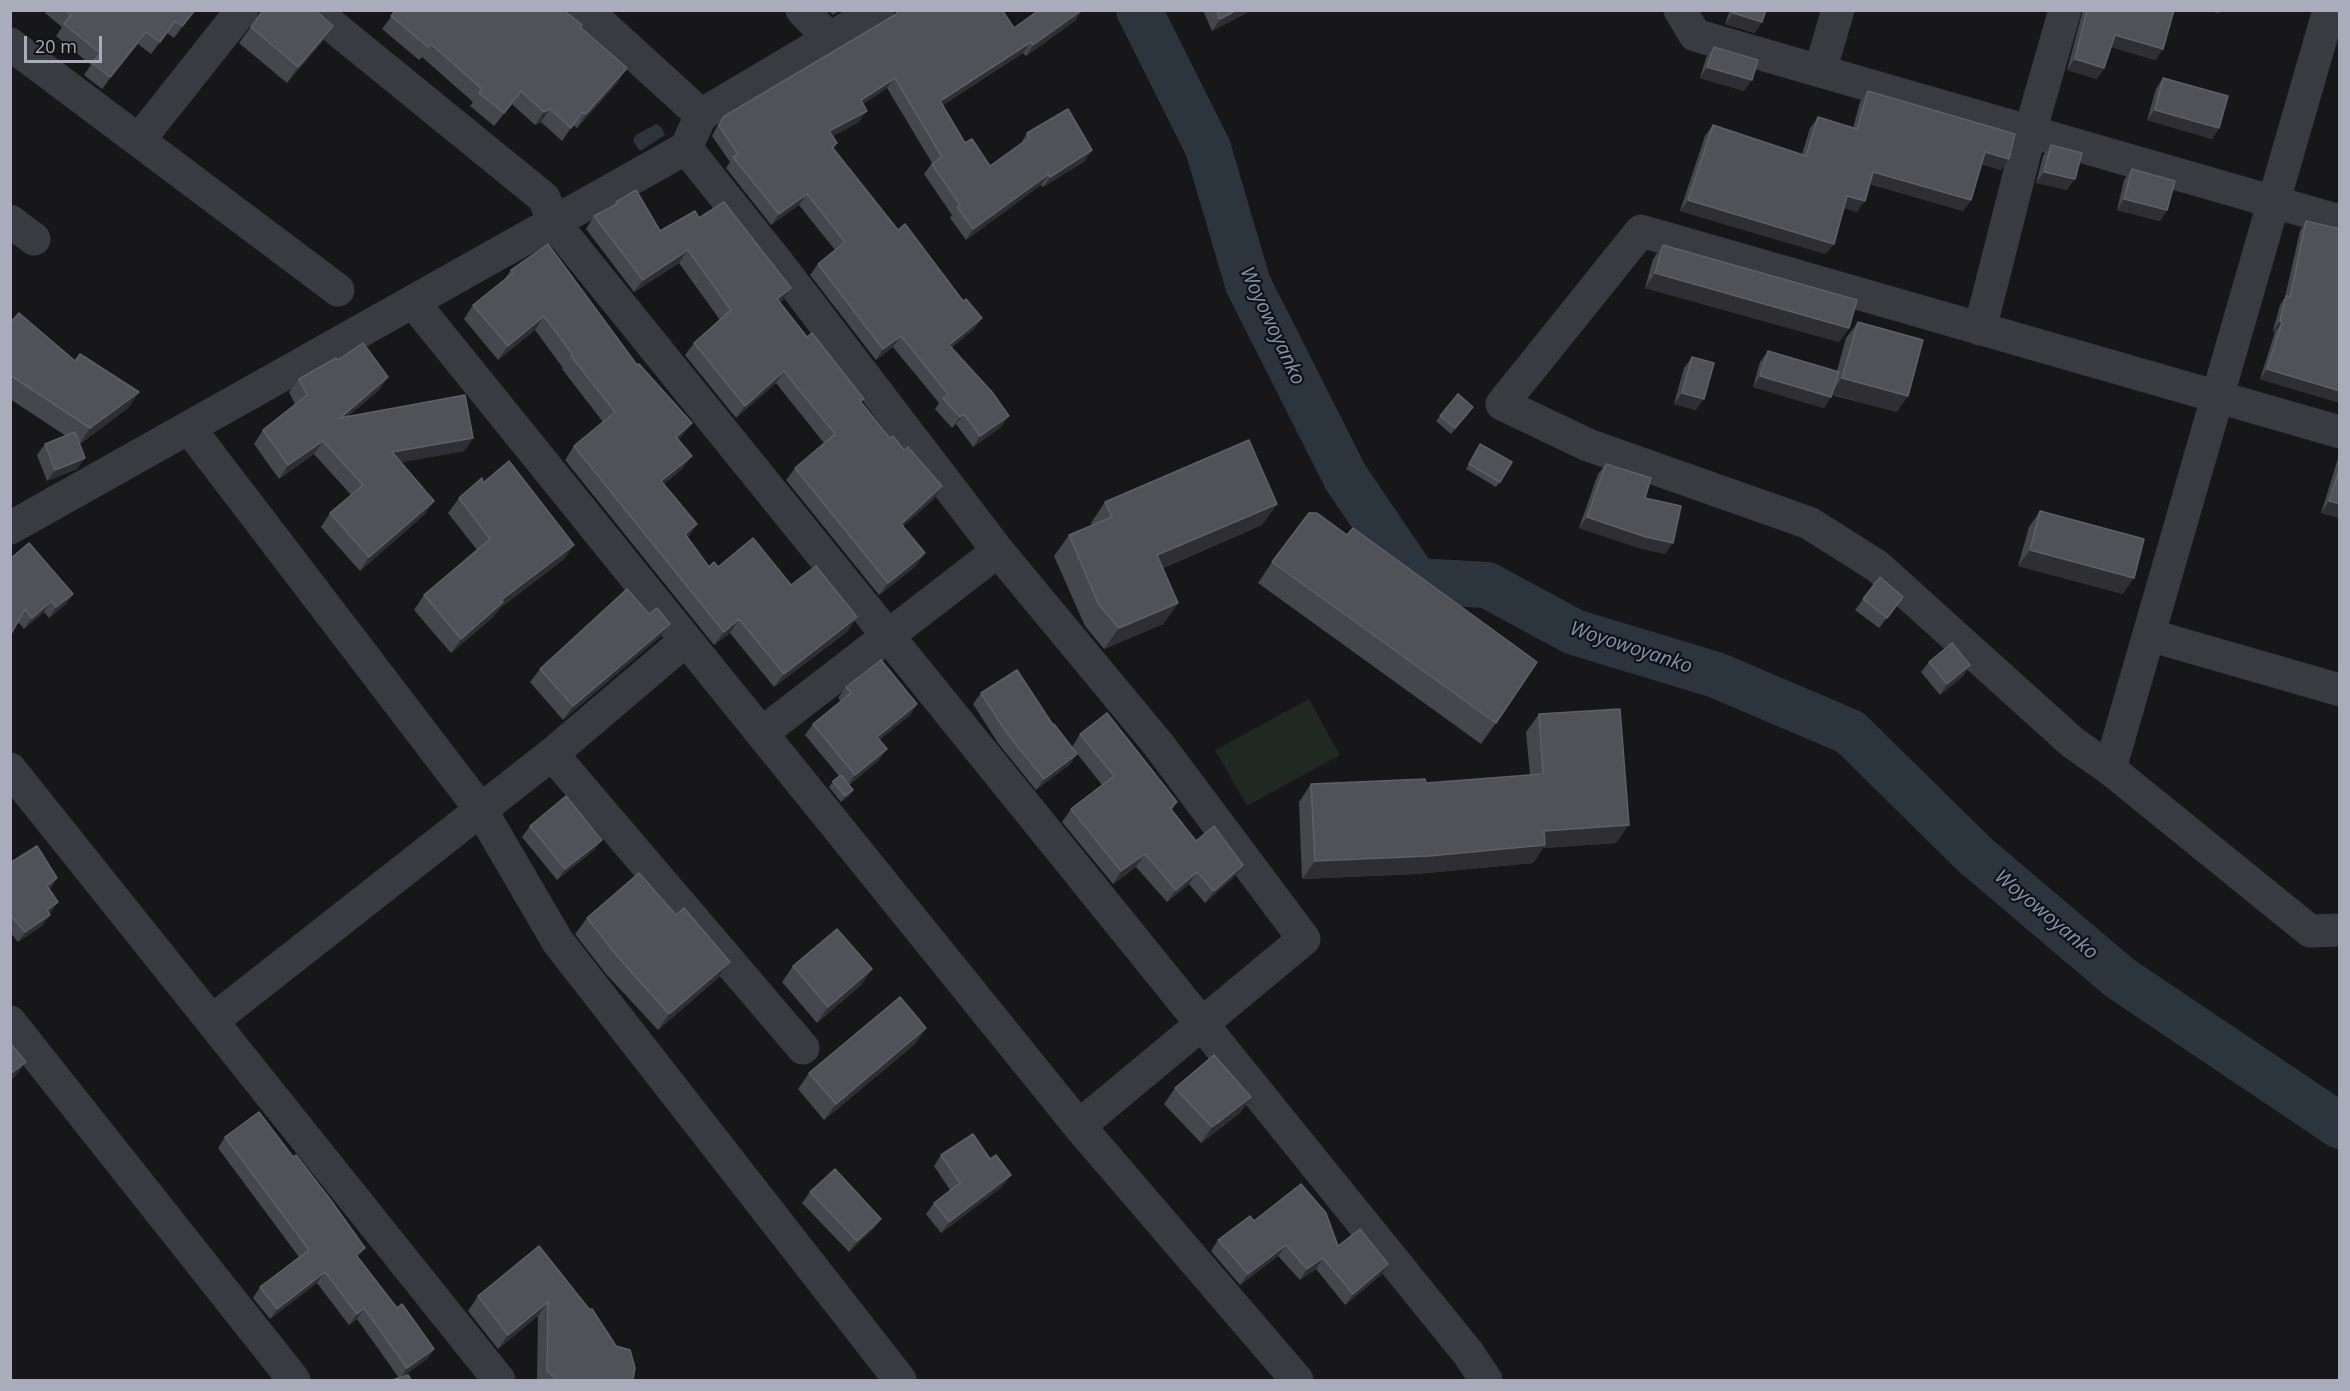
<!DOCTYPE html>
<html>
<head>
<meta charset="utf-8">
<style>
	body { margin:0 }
	#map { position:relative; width:2350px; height:1391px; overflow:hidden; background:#171719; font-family:"Open Sans",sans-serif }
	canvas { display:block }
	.frame { position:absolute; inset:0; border:12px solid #a9acba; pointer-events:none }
	.scale { position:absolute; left:24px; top:36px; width:78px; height:27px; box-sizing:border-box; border:3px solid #a9acba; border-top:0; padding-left:8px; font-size:18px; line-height:21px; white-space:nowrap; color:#a9acba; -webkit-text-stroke:4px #121214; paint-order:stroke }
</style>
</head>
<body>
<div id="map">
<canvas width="2350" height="1391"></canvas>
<div class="frame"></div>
<div class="scale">20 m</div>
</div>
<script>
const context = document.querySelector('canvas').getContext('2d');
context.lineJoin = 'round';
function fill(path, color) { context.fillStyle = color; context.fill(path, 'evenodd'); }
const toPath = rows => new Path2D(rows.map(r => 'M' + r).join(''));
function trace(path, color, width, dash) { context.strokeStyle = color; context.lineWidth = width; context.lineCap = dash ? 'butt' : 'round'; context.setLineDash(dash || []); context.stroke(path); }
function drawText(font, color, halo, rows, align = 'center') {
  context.font = font + ' "Open Sans",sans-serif'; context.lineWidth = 4.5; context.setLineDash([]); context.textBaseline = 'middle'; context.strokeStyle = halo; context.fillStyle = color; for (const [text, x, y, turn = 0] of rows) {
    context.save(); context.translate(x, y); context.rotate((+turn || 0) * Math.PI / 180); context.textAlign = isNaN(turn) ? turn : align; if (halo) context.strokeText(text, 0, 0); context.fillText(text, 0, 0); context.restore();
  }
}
const green = toPath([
	[1309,699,1340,755,1247,806,1215,750]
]);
const water = toPath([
	[656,124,661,127,665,135,640,151,633,141,636,135]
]);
const river = toPath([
	[1139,10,1208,148,1248,284,1346,478,1416,581,1487,585,1574,632,1716,675,1850,732,1975,855,2120,978,2340,1126]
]);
const minor = toPath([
	[313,10,544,198,554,223,1468,1353,1486,1380],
	[586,10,701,115],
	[802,10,830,39],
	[1680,10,1695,35,2340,221],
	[10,44,338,290],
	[1820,71,1838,10],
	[139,140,242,10],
	[686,148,781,267,998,551,1158,744,1304,939,1079,1126],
	[10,221,34,239],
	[413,302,1079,1126,1297,1380],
	[1980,329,2030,132,2065,10],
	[189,428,481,810,558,942,900,1380],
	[2340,432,1641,231,1502,404,1588,445,1809,523,1877,566,2072,742,2110,769,2310,931,2340,930],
	[10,528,686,148,701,115,878,10],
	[2149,635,2340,690],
	[762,733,998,551],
	[552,754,803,1048],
	[10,769,499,1380],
	[2110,769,2329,10],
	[212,1021,552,754,686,640],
	[10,1022,294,1380]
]);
const wall = toPath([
	[46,10,196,10,174,38,167,33,151,54,138,44,102,89,84,75,91,65,56,36,62,27,45,13],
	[263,10,322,42,287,83,239,43],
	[396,10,565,10,565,11,580,28,618,82,577,128,573,125,562,141,541,122,535,125,512,104,494,126,470,106,473,102,422,57,419,60,382,29],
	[828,10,840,10,833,15],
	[898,10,1002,10,1014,28,1076,20,1026,56,1023,53,943,105,965,143,990,166,1020,145,1027,133,1085,161,1043,187,1041,185,966,240,950,218,952,215,924,174,932,163,887,88,863,104,859,122,832,136,837,143,833,149,974,329,952,347,1001,427,973,447,956,424,952,428,935,409,939,403,893,347,876,360,810,275,818,264,835,250,799,205,771,225,726,168,730,162,712,136,716,128,723,117,895,15],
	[1203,10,1252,10,1212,31],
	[1730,10,1766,10,1755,33,1725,24],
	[2083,10,2174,10,2163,49,2155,60,2111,47,2104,68,2097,79,2067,70],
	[1714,47,1744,91,1700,78,1706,58],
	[2163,78,2219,128,2212,139,2147,120,2156,89],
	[1868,91,2009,159,2001,170,1981,164,1971,200,1963,211,1870,184,1857,212,1844,208,1826,254,1680,211,1705,136,1713,125,1802,154,1810,128,1818,117,1853,128,1860,102],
	[2051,145,2067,190,2036,183,2043,156],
	[2132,169,2167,210,2160,221,2117,210,2124,180],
	[616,202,660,231,699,218,783,300,780,302,807,337,890,438,942,486,934,499,903,526,916,566,879,595,786,480,795,468,824,443,776,383,736,418,685,355,694,343,720,320,679,263,634,292,586,229,594,216,612,207],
	[2306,221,2340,403,2260,379,2275,332,2273,331,2280,305,2285,297,2300,231],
	[1663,245,1849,328,1839,342,1645,288,1653,259],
	[511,270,682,436,678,440,682,469,664,484,697,524,687,538,709,567,718,567,791,585,848,631,774,687,730,633,714,645,565,460,574,446,603,422,562,369,563,368,535,330,498,360,464,319,473,305,504,280],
	[1858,322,1897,412,1832,395,1824,408,1753,387,1760,362,1768,351,1837,371,1846,338],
	[10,323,75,361,139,392,128,408,80,444,77,469,47,481,37,455,45,444,66,436,10,399],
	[1692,357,1696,410,1674,404,1684,368],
	[338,360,388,377,379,390,348,416,473,438,464,451,401,462,434,501,425,514,360,571,321,527,330,513,351,495,314,454,279,479,254,444,263,430,295,404,289,392,299,379],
	[1469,413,1451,434,1436,421,1440,416],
	[1480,444,1500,482,1496,487,1466,469],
	[2340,452,2340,518,2321,513],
	[1606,464,1645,498,1665,554,1639,548,1579,528,1598,474],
	[483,483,564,559,500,608,493,617,451,653,414,610,424,595,477,550,448,513,459,498],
	[1105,502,1277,504,1262,525,1163,568,1178,603,1163,624,1104,649,1085,626,1054,556,1069,535,1092,525,1091,523],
	[2040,511,2123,594,2018,566,2029,527],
	[10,559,73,594,65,605,49,618,44,612,24,629,18,622],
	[1272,562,1496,723,1481,744,1258,583],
	[1880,577,1903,597,1879,628,1855,610],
	[649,614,670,624,660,637,563,720,530,682,540,669],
	[1929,662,1970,665,1963,676,1940,695,1921,672],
	[846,687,917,704,910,715,879,740,879,760,849,785,853,790,849,796,841,802,829,787,833,781,839,776,805,735,813,724,841,701,838,698],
	[981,693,1053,725,1072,747,1080,734,1177,802,1172,810,1196,841,1234,877,1205,903,1189,884,1167,902,1136,867,1113,884,1062,822,1071,809,1102,785,1075,751,1077,754,1070,764,1036,790,998,743,973,704],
	[1539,714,1616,843,1543,848,1533,863,1416,874,1302,879,1299,802,1311,784,1426,783,1530,775,1526,732],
	[530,826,602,840,594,850,557,880,522,837],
	[10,863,51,888,49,889,51,912,49,914,43,925,18,942,10,932],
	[676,915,730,962,718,978,658,1030,606,974,575,934,587,918],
	[793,966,872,969,861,985,817,1023,782,982],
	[926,1028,915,1044,824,1120,798,1089,809,1073],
	[1175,1088,1251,1097,1240,1113,1201,1143,1164,1104],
	[225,1137,358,1258,397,1308,434,1349,427,1359,399,1378,357,1319,349,1325,317,1283,270,1319,253,1298,260,1287,299,1257,218,1148],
	[941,1155,990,1159,1003,1186,941,1233,926,1214,934,1203,950,1190,934,1166],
	[810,1192,881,1219,873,1229,849,1252,802,1203],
	[1254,1221,1338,1246,1381,1275,1345,1305,1316,1269,1300,1280,1278,1256,1240,1285,1211,1251,1218,1240],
	[539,1246,633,1380,537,1380,538,1316,498,1349,468,1311,478,1296]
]);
const shadedWall = toPath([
	[195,10,196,10,174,38,182,26],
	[1082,10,1076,20,1026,56,1033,45],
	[1237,10,1252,10,1212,31,1220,19],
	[2207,10,2221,10,2219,14],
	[1733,13,1762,22,1755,33,1725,24],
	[333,26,322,42,287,83,298,67],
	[146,32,138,44,102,89,110,77],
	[2115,35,2163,49,2155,60,2107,46],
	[1031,42,1023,53,932,112,940,101],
	[2075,59,2104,68,2097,79,2067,70],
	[1707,67,1752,80,1744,91,1700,78],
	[627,68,618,82,577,128,586,114],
	[895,78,887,88,853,111,861,100],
	[521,91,512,104,494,126,504,113],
	[550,109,541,122,535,125,544,112],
	[2155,110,2219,128,2212,139,2147,120],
	[867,111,859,122,822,142,829,131],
	[1092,150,1085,161,1043,187,1050,177],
	[1985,152,2009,159,2001,170,1977,162],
	[1873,172,1971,200,1963,211,1865,182],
	[2044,172,2075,179,2067,190,2036,183],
	[1049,174,1041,185,966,240,973,229],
	[807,194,799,205,771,225,779,214],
	[1847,196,1865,201,1857,212,1840,207],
	[2124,199,2167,210,2160,221,2117,210],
	[1688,200,1834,244,1826,254,1680,211],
	[688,250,679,263,634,292,643,280],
	[1655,273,1849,328,1839,342,1645,288],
	[791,288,783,300,769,311,777,299],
	[544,316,535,330,498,360,508,346],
	[982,318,974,329,941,355,949,345],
	[2280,321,2282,322,2275,332,2273,331],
	[901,336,893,347,876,360,883,349],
	[2267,369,2340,391,2340,403,2260,379],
	[784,371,776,383,736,418,745,406],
	[1760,376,1831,397,1824,408,1753,387],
	[388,377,379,390,330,431,340,418],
	[1842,378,1908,396,1897,412,1831,394],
	[139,392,128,408,79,445,90,428],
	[1682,393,1704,399,1696,410,1674,404],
	[964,414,956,424,952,428,960,417],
	[1009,416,1001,427,973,447,980,436],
	[692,423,682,436,666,450,676,437],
	[473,438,464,451,382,466,392,452],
	[323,441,314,454,279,479,288,465],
	[692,456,682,469,651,495,661,481],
	[85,458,77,469,47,481,55,470],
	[942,486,934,499,892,536,901,524],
	[434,501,425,514,360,571,369,557],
	[2329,501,2340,504,2340,518,2321,513],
	[1277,504,1262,525,1143,576,1157,555],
	[1587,517,1673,543,1665,554,1639,548,1579,528],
	[697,524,687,538,685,534],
	[574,545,564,559,500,608,493,617,451,653,461,639,501,600],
	[2030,550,2134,578,2123,594,2018,566],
	[925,553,916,566,879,595,888,583],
	[73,594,65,605,49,618,56,607],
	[52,601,44,612,24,629,32,618],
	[1178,603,1163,624,1104,649,1119,628],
	[857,617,848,631,774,687,784,674],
	[739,619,730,633,714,645,724,632],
	[670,624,660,637,563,720,573,706],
	[1970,665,1963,676,1940,695,1947,684],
	[917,704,910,715,870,748,877,737],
	[887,749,879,760,847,786,855,775],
	[1077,754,1070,764,1036,790,1044,779],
	[853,790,849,796,841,802,845,796],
	[1629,825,1616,843,1543,848,1533,863,1416,874,1302,879,1315,861,1544,831],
	[602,840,594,850,557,880,565,869],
	[1145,854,1136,867,1113,884,1121,871],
	[1243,865,1234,877,1205,903,1214,891],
	[1197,872,1189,884,1167,902,1176,890],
	[57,878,51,888,40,896,47,886],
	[58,902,51,912,40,919,47,910],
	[50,915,43,925,18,942,25,932],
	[730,962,718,978,658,1030,669,1014],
	[872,969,861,985,817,1023,828,1007],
	[926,1028,915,1044,824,1120,836,1104],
	[26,1062,14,1078,10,1081,10,1074],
	[1251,1097,1240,1113,1201,1143,1212,1127],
	[1011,1175,1003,1186,941,1233,949,1222],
	[881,1219,873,1229,849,1252,857,1241],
	[1286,1245,1278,1256,1240,1285,1248,1274],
	[365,1248,357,1259,356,1255],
	[1323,1258,1316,1269,1300,1280,1307,1269],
	[1388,1264,1381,1275,1345,1305,1353,1294],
	[325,1272,317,1283,270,1319,277,1309],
	[548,1302,538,1316,498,1349,508,1335],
	[364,1308,357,1319,349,1325,357,1314],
	[434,1349,427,1359,400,1379,407,1368]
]);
const building = toPath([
	[65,10,195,10,182,26,175,21,160,42,146,32,110,77,92,63,100,53,64,24,71,15,65,10],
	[263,10,315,10,333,26,298,67,251,27,263,10],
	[396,10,564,10,582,25,580,27,627,68,586,114,582,112,571,128,550,109,544,112,521,91,504,113,479,93,482,89,431,44,428,47,391,16,396,10],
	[900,10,1002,10,1014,28,1039,10,1082,10,1033,45,1031,42,940,101,965,143,972,139,990,166,1029,138,1027,133,1068,109,1092,150,1050,177,1049,174,973,229,957,207,960,205,932,164,942,157,895,78,861,100,867,111,829,131,837,143,832,147,898,230,905,224,963,301,966,299,982,318,949,345,992,392,1009,416,980,436,964,414,960,417,943,398,948,394,901,336,883,349,818,264,845,242,807,194,779,214,733,157,738,154,719,126,723,117,895,15,900,10],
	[1216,10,1237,10,1220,19,1216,10],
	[1734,10,1766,10,1762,22,1733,13,1734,10],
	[2087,10,2174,10,2163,49,2115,35,2104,68,2075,59,2087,10],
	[1714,47,1758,60,1752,80,1707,67,1714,47],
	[2163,78,2228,96,2219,128,2155,110,2163,78],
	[1868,91,2015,134,2009,159,1985,152,1971,200,1873,172,1865,201,1847,196,1834,244,1688,200,1713,125,1806,156,1818,117,1857,129,1868,91],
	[2051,145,2082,153,2075,179,2044,172,2051,145],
	[2132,169,2175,181,2167,210,2124,199,2132,169],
	[636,190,660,231,695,211,699,218,724,202,791,288,777,299,807,337,812,333,864,399,860,401,890,438,893,436,904,450,908,447,942,486,901,524,925,553,888,583,795,468,835,434,784,371,745,406,694,343,731,310,688,250,643,280,594,216,617,204,616,202,636,190],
	[2306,221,2340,229,2340,391,2267,369,2282,322,2280,321,2286,296,2290,297,2306,221],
	[548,244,637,365,639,364,692,423,676,437,692,456,661,481,697,524,685,534,709,567,714,562,718,567,753,538,791,585,816,566,857,617,784,674,739,619,724,632,574,446,615,412,571,356,573,355,544,316,508,346,473,305,513,273,511,270,548,244],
	[1663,245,1857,300,1849,328,1655,273,1663,245],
	[19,313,75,361,80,354,139,392,90,428,10,375,10,323,19,313],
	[1858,322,1923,340,1908,396,1842,378,1858,322],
	[363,343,388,377,340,418,465,395,473,438,392,452,434,501,369,557,330,513,363,485,323,441,288,465,263,430,307,395,299,379,336,358,338,360,363,343],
	[1768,351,1839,372,1831,397,1760,376,1768,351],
	[1692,357,1714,363,1704,399,1682,393,1692,357],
	[1458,394,1473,407,1455,428,1440,416,1458,394],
	[75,432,85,458,55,470,45,444,75,432],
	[1249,440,1277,504,1157,555,1178,603,1119,628,1099,605,1069,535,1112,517,1105,502,1249,440],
	[1480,444,1512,462,1500,482,1469,464,1480,444],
	[509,461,574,545,501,600,503,602,461,639,424,595,490,539,459,498,482,478,483,483,509,461],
	[1606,464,1651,478,1645,498,1681,506,1673,543,1646,537,1587,517,1606,464],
	[2340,467,2340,504,2329,501,2340,467],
	[2040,511,2144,539,2134,578,2030,550,2040,511],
	[1309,513,1317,513,1347,535,1353,528,1537,662,1496,723,1272,562,1309,513],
	[29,543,73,594,56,607,52,601,32,618,25,609,10,636,10,559,29,543],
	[1880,577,1903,597,1887,618,1863,599,1880,577],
	[627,589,649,614,657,608,670,624,573,706,540,669,627,589],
	[1952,643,1970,665,1947,684,1929,662,1952,643],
	[881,660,917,704,877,737,887,749,855,775,813,724,851,693,846,687,881,660],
	[1017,670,1053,725,1054,724,1077,754,1044,779,1006,732,981,693,1017,670],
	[1620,709,1629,825,1544,831,1545,845,1429,856,1315,861,1311,784,1425,779,1426,783,1543,774,1539,714,1620,709],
	[1107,713,1177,802,1170,808,1196,841,1214,826,1243,865,1214,891,1197,872,1176,890,1145,854,1121,871,1071,809,1114,776,1080,734,1107,713],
	[841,775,853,790,845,796,833,781,841,775],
	[566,796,602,840,565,869,530,826,566,796],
	[37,846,57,878,47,886,58,902,47,910,50,915,25,932,10,914,10,863,37,846],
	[639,873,676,915,684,908,730,962,669,1014,618,957,587,918,639,873],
	[837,929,872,969,828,1007,793,966,837,929],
	[900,997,926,1028,836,1104,809,1073,900,997],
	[10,1043,26,1062,10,1074,10,1043],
	[1214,1055,1251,1097,1212,1127,1175,1088,1214,1055],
	[259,1112,293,1157,296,1155,330,1199,365,1248,356,1255,397,1308,402,1304,434,1349,407,1368,364,1308,357,1314,325,1272,277,1309,260,1287,309,1250,225,1137,259,1112],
	[973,1134,990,1159,996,1155,1011,1175,949,1222,934,1203,960,1183,941,1155,973,1134],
	[835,1169,881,1219,857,1241,810,1192,835,1169],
	[1301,1184,1326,1213,1338,1246,1360,1229,1388,1264,1353,1294,1323,1258,1307,1269,1286,1245,1248,1274,1218,1240,1250,1216,1254,1221,1301,1184],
	[539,1246,589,1309,592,1309,616,1346,630,1350,635,1368,633,1380,557,1380,547,1371,548,1302,508,1335,478,1296,539,1246],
	[408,1375,411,1380,392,1380,408,1375]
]);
const waterNames = [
	["Woyowoyanko",1272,326,65],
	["Woyowoyanko",1631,648,18],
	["Woyowoyanko",2046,915,40]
];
fill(green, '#1f2821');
fill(water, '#2c343e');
trace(river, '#2c343e', 46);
trace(minor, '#3a3a41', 33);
fill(wall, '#46474c');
fill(shadedWall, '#2f2f33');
fill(building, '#515258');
trace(building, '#5f6067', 1.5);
drawText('italic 20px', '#7e96b6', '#121214', waterNames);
</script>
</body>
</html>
